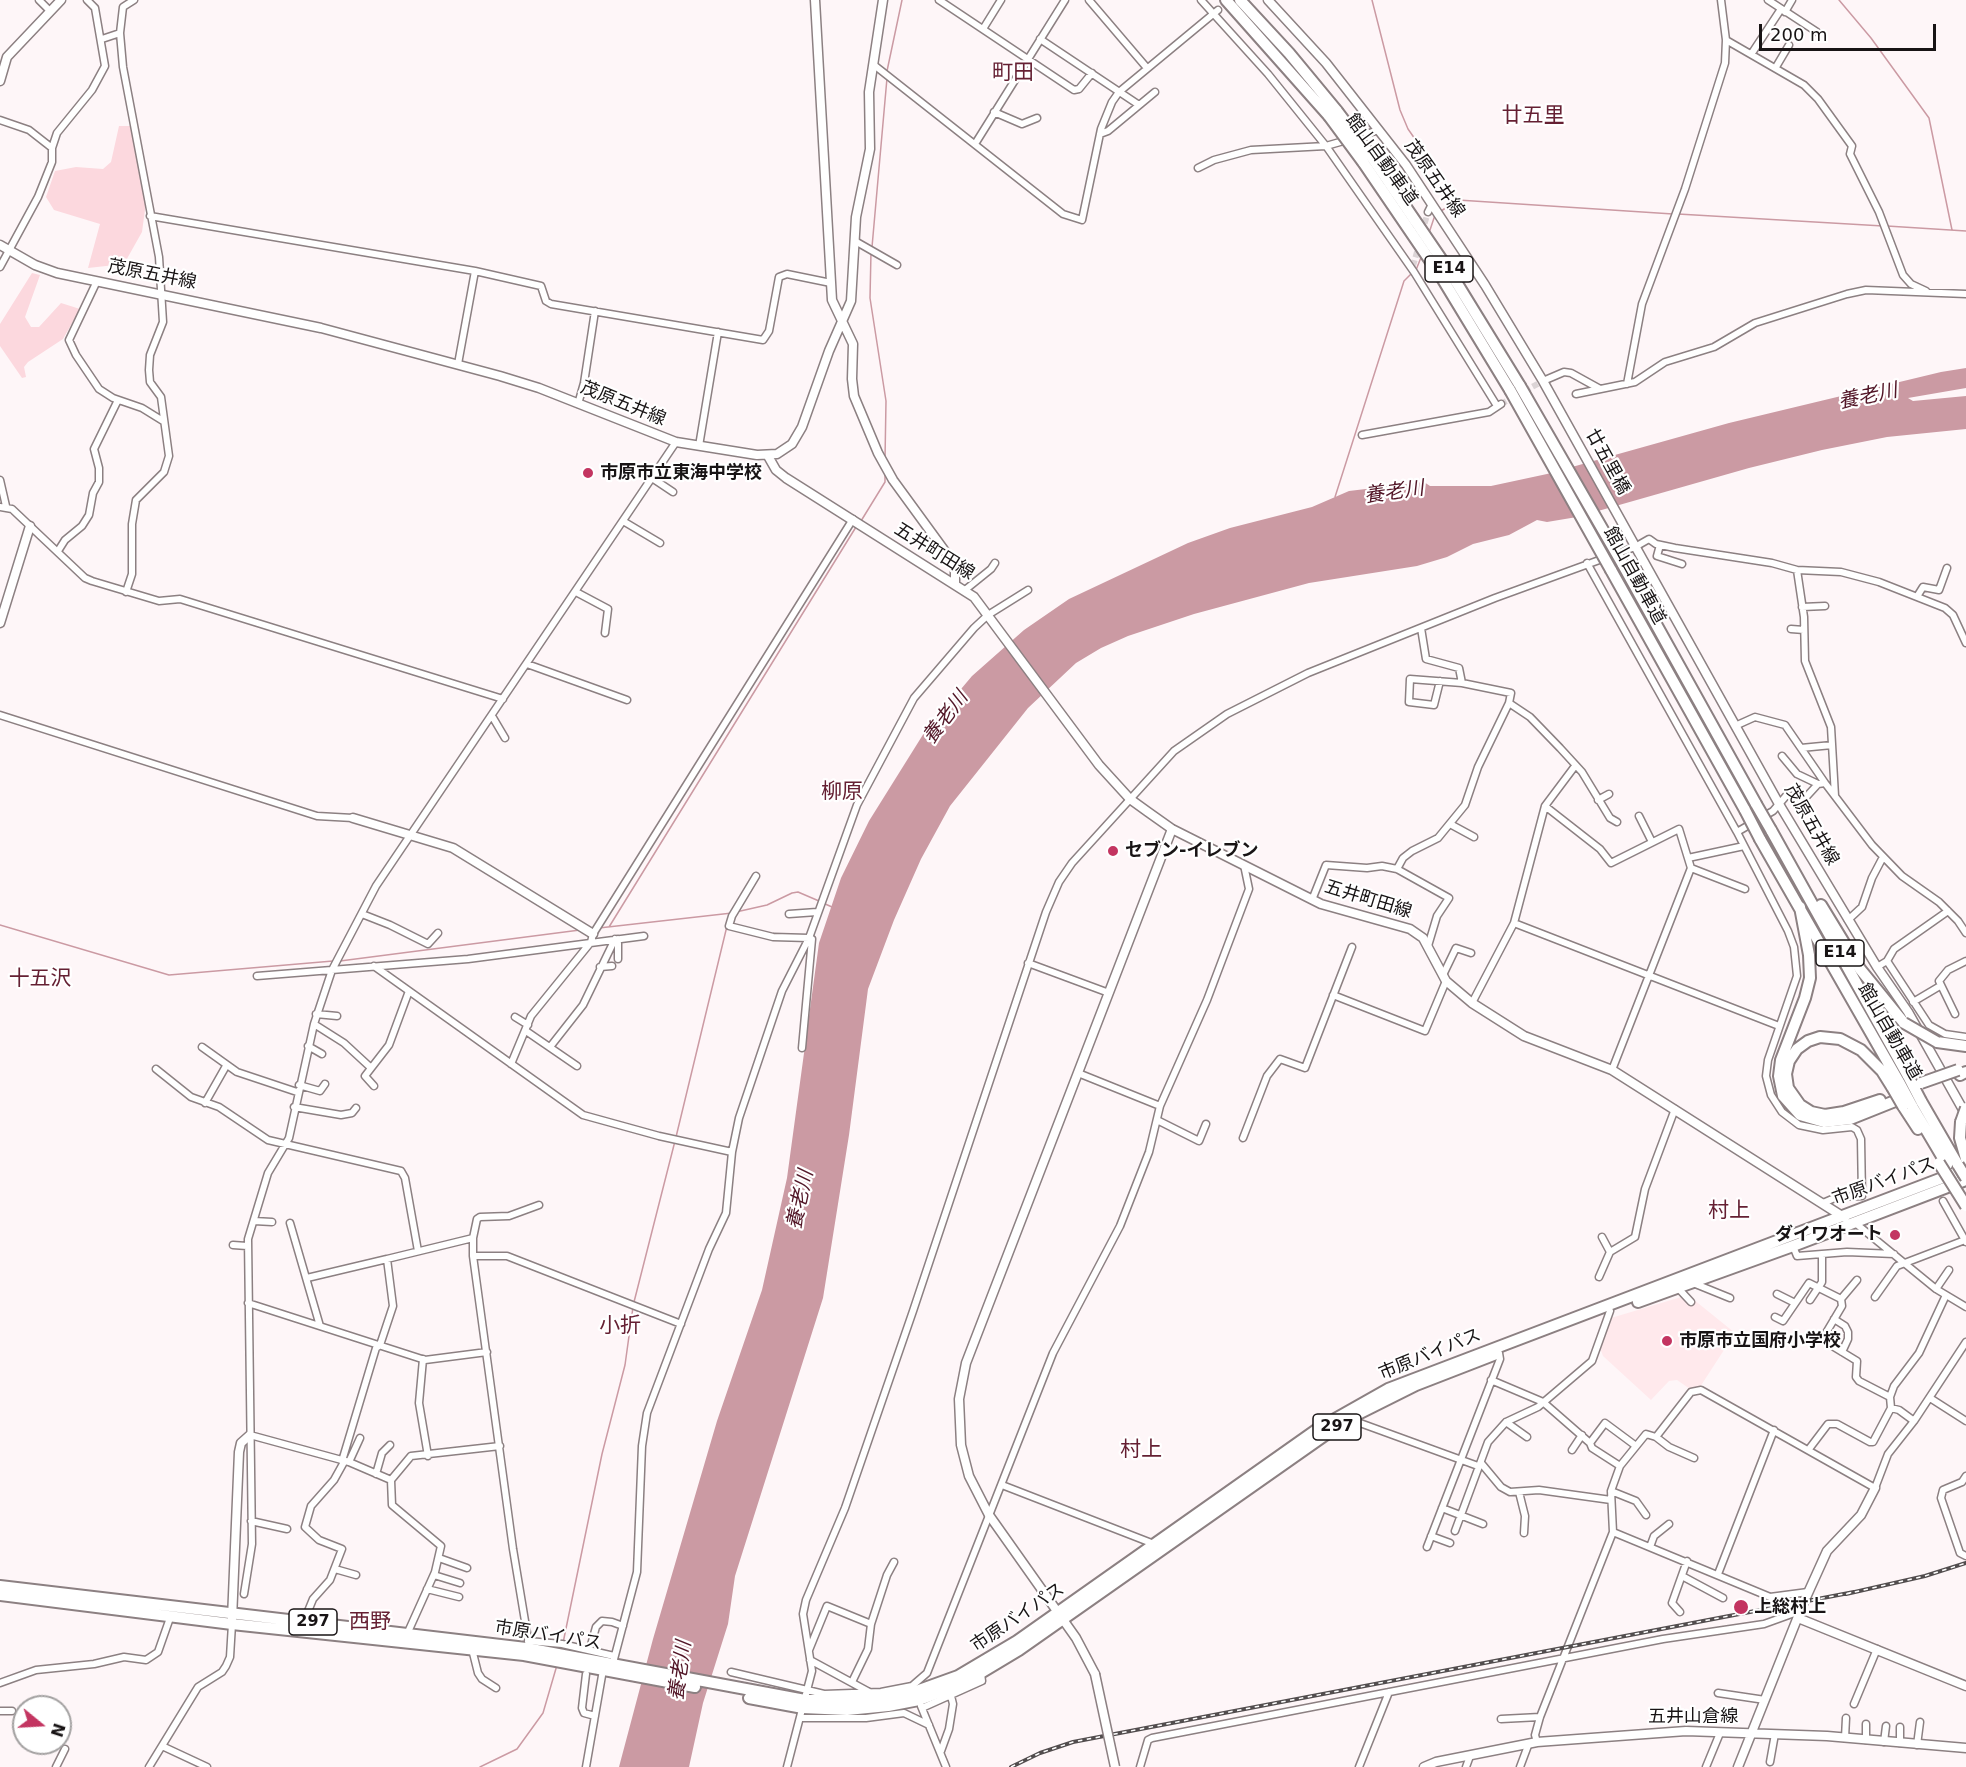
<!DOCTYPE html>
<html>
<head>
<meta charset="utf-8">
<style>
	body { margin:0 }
	#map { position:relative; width:1966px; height:1767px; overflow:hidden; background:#fef6f8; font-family:"DejaVu Sans",sans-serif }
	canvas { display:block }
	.north { position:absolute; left:12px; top:1695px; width:60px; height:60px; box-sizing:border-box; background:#fff; border:2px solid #a3a1a1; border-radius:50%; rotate:108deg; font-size:16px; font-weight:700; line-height:24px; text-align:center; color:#181415 }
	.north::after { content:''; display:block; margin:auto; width:21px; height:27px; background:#c33561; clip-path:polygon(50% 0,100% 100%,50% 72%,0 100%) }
	.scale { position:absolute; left:1759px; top:24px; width:177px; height:27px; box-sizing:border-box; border:3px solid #181415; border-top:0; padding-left:8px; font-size:18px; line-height:21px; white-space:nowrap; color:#181415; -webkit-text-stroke:4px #fff; paint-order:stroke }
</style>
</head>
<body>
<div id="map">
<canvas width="1966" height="1767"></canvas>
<div class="north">N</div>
<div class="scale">200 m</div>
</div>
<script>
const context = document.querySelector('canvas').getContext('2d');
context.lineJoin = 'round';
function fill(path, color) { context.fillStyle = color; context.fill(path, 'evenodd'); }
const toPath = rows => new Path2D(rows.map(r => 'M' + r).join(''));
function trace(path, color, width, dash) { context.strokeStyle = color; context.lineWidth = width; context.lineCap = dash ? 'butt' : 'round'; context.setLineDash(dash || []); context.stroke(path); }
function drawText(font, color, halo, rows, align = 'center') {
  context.font = font + ' "DejaVu Sans","Noto Sans JP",sans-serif'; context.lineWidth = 4.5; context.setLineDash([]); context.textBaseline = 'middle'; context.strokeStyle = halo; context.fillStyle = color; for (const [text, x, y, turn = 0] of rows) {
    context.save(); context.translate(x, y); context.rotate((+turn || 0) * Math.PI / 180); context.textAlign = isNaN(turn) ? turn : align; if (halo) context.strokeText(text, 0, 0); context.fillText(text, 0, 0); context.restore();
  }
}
const built = toPath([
	[1688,1295,1735,1333,1700,1387,1690,1389,1677,1380,1669,1381,1651,1400,1603,1356,1600,1348,1611,1318]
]);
const green = toPath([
	[119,126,133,126,146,202,142,232,124,264,88,268,100,224,54,210,46,197,55,171,76,167,103,169,111,162],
	[32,273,40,275,25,317,31,327,39,327,61,303,80,309,63,339,28,362,24,367,26,377,22,378,0,346,0,324]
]);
const water = toPath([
	[1966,368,1966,388,1908,398,1913,401,1966,396,1966,429,1887,437,1822,450,1749,468,1577,517,1547,522,1537,520,1509,535,1473,544,1447,557,1417,566,1309,583,1194,614,1128,636,1101,648,1076,663,1028,708,950,806,921,859,894,920,868,989,849,1135,823,1298,735,1576,728,1624,703,1703,689,1767,619,1767,653,1639,717,1421,762,1290,787,1178,819,943,841,878,869,821,924,733,972,676,1024,630,1069,599,1188,543,1230,528,1312,507,1349,491,1424,482,1430,486,1491,486,1547,474,1729,423,1941,372]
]);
const stream = toPath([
	[1372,0,1400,110,1408,129,1457,199],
	[1839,0,1871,38,1929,118,1952,230],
	[887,71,902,0],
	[1441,211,1458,200,1673,214],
	[1678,214,1883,226],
	[1887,226,1966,231],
	[1429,233,1435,215],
	[872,247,887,78],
	[871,252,870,298,886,401,885,459],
	[1416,270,1422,255],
	[1335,497,1404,281,1412,273],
	[861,521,885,482,885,472],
	[823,903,832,907],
	[736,912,767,905,792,893,798,892,819,901],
	[0,925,169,975,333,961],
	[609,927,856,527],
	[599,928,732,913],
	[340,961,580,930],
	[676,1137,727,926],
	[634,1302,675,1141],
	[563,1643,602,1454,625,1365,633,1307],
	[480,1767,517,1749,543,1713,557,1665]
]);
const streetTunnel = toPath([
	[1422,232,1428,212],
	[1413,266,1419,245],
	[1501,404,1543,381]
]);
const street = toPath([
	[39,0,50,11],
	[939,0,1074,90,1079,89,1092,73],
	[1089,0,1147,68],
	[1201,0,1268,74,1326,146,1414,272,1497,406],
	[1768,0,1817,32],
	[1785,12,1792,0],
	[983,29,1001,0],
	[102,39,120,33],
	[1040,39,1139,105],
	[1726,40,1804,85,1818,99,1852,146,1850,154,1879,212,1903,275,1911,284,1926,291],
	[1752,53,1781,9],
	[874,65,1063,214,1082,220,1101,129,1112,102,1119,92,1218,10],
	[1776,67,1789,45],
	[994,112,1022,124,1037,118],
	[0,120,29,130,52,148],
	[1100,134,1108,131,1155,92],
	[1356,137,1379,130],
	[975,144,1065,0],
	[1198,168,1214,160,1251,150,1326,146,1347,140],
	[1428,212,1432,204],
	[150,216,475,271,541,286,546,301,551,304,763,340,769,331,779,277,787,274,831,283],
	[855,241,897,265],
	[0,267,38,197,52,162,52,148,57,133,92,90,105,66,95,8,87,0],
	[97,281,69,340,76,355,99,389,113,398,142,408,163,421],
	[458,364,475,271],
	[1543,381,1564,372,1571,373,1600,389],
	[1627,384,1642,304,1685,189,1725,63,1726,40,1721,0],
	[1576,394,1635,382,1665,362,1714,347,1755,323,1847,294,1866,290,1966,294],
	[578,404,584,383,595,311],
	[1362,435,1489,412,1501,404],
	[699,446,718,332],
	[652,478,673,492],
	[0,480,6,506],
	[0,507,12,509,85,578,92,581,159,601,180,599,503,699],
	[623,521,660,543],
	[1660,545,1657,556,1682,564],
	[58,551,65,540,82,526,89,515,93,493,99,482,99,468,94,449,118,400],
	[1587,563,1737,832,1788,931,1794,947,1797,976,1768,1060,1766,1076,1771,1095,1782,1112,1799,1125,1823,1130,1852,1127,1857,1130,1861,1139,1862,1196,1837,1197,1823,1203],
	[1797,570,1804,617,1805,661,1831,727,1835,796],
	[965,590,991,569,995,563],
	[126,592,132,574,132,524,136,500,164,472,169,456,161,397,150,382,149,370,150,355,163,322,159,257,123,67,120,33,123,7,134,0],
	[576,592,608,609,605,633],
	[1918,595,1923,587,1939,590,1947,568],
	[1802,607,1825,606],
	[1421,628,1426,659,1459,668,1462,683],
	[1791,629,1804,630],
	[527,664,627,700],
	[1440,681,1434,705,1409,702,1410,679,1462,683,1511,693,1509,703],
	[0,715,317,816,353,818],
	[492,716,505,738],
	[1735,726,1755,717,1785,725,1825,783],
	[1801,748,1832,745],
	[1782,756,1797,774,1818,784],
	[1598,800,1609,794],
	[1545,806,1600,849,1611,863,1679,829,1691,868,1612,1070],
	[1639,816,1652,842],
	[1450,824,1474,837],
	[1737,832,1773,811,1786,796,1807,796,1818,784,1825,783,1872,845,1902,876,1939,902,1958,921,1966,933],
	[1688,858,1744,846],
	[1691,868,1745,889],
	[1397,869,1403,858,1412,851,1438,838,1465,805,1478,767,1509,703,1530,717,1560,748,1582,772,1610,818,1617,822],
	[756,876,732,916,729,926,773,937,809,938],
	[1312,900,1326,865,1367,868,1382,866,1397,869,1449,898,1437,916,1428,946],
	[362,914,390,925,428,944,438,933],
	[789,914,817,912],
	[1848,920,1862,907,1872,878,1883,857],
	[1514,923,1779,1026],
	[618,939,618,959],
	[1887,961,1929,1025,1945,1034,1966,1037],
	[1028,963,1109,993],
	[374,966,583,1115,659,1136,732,1152],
	[600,967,612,966],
	[1877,967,1887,961,1894,949,1948,911],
	[1443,975,1456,948,1471,953],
	[257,976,468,959,644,936],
	[1333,995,1425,1031,1446,981],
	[1913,1002,1940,986],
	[1472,1003,1514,923,1545,806,1575,766],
	[316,1014,337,1016],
	[1955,1014,1939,981,1948,970,1966,961],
	[515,1017,528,1025],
	[314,1024,344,1043,370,1067],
	[526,1031,577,1066],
	[308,1046,322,1054],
	[202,1047,237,1072,297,1092],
	[550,1047,583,1005,615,939],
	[802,1048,812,939,809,938],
	[511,1064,531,1016,591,942,593,934,853,519],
	[156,1069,191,1097,219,1107,268,1140,401,1171,405,1178,418,1251],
	[1078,1073,1160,1106],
	[299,1085,320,1091,325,1084],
	[374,1086,365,1076,389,1045,409,991],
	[205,1103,226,1066],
	[294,1107,341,1115,352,1113,356,1108],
	[1157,1120,1199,1141,1206,1124],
	[1243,1138,1267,1076,1280,1059,1305,1068,1352,947],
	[1943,1201,1966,1242],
	[254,1221,272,1222],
	[1854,1222,1936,1289,1966,1307],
	[290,1223,320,1326],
	[1602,1237,1610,1252],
	[233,1245,247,1246],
	[1793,1246,1797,1256,1847,1252,1894,1254],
	[473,1256,507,1256,681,1324],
	[1599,1277,1610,1252,1635,1237,1645,1189,1675,1109],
	[307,1278,387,1259],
	[1693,1283,1730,1298],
	[1678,1288,1691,1302],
	[1936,1289,1949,1270],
	[1777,1294,1795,1303],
	[1875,1297,1897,1266,1965,1240],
	[1841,1299,1857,1280],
	[1810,1300,1822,1282,1822,1255],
	[248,1303,425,1360,487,1352],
	[1775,1317,1783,1321,1809,1283,1841,1299,1842,1306,1823,1338,1824,1341,1857,1361,1856,1377,1859,1381,1890,1397],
	[1834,1319,1845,1326,1848,1332,1848,1339,1842,1352],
	[423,1359,419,1403,428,1456],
	[1491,1380,1543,1402,1590,1443,1605,1423,1636,1446],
	[1930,1398,1966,1421],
	[1891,1408,1890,1397,1894,1386,1919,1353,1946,1295],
	[1349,1419,1478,1466],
	[1506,1422,1527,1437],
	[250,1435,349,1462,391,1480],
	[1656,1437,1669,1447,1694,1458],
	[1590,1443,1592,1448,1620,1466],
	[1809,1449,1828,1424,1837,1424,1870,1442,1873,1442,1891,1408,1899,1410,1914,1421],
	[1572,1450,1582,1435],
	[342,1461,376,1348,380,1345,393,1306,387,1259,473,1238],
	[349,1462,360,1438],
	[1481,1463,1501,1487,1510,1492,1539,1490,1611,1500],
	[376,1474,382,1453,390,1445],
	[1966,1476,1962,1482,1943,1490,1941,1498,1960,1553,1966,1556],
	[1002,1485,1154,1544],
	[1611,1491,1636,1501,1646,1515],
	[1519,1492,1525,1516,1524,1533],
	[1442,1508,1483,1524],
	[251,1521,287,1529],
	[1455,1531,1488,1442,1506,1422,1538,1407,1592,1361,1610,1311],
	[1613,1532,1770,1597,1808,1592],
	[1431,1536,1450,1543],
	[1427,1547,1500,1359,1499,1353],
	[1650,1547,1654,1536,1669,1524],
	[439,1558,467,1568],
	[335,1569,356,1575],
	[1718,1574,1774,1430],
	[434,1575,460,1583],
	[1682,1576,1723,1598],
	[427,1589,459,1597],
	[244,1594,252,1544,248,1239,268,1173,289,1138,314,1024,332,970,376,886,676,442],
	[1680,1612,1672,1603,1687,1561],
	[304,1621,313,1599,330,1580,342,1549,319,1540,305,1527,311,1506,334,1480,344,1462],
	[408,1632,435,1572,441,1546,392,1505,391,1480,411,1456,500,1446],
	[528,1639,513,1549,473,1256,473,1238,477,1219,480,1217,509,1216,539,1205],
	[528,1641,562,1644,614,1656],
	[591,1645,596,1627,602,1621,612,1622,623,1626],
	[472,1649,478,1673,482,1679,496,1688],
	[809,1650,827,1606,871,1624],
	[810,1660,869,1692],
	[613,1663,637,1572,642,1446,647,1413,709,1249,726,1213,732,1152,739,1118,782,991,809,938,857,805,914,698,974,628,988,615,1028,590],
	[731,1672,824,1694,881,1692,912,1686,927,1673,1053,1353,1120,1226,1149,1152,1160,1106,1207,1000,1249,889,1244,865],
	[586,1674,582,1708,584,1713,595,1716],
	[852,1682,868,1649,871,1624,887,1575,894,1562],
	[0,1683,36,1670,94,1664,124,1657,146,1660,158,1652,171,1615],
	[1718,1693,1765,1700],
	[1854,1704,1877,1649],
	[921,1706,946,1767],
	[922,1708,982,1681,981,1674],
	[0,1711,12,1711],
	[800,1718,866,1718,904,1713,929,1725],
	[1501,1719,1540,1717],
	[1900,1727,1900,1743],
	[1845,1738,1846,1718],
	[1866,1740,1866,1724],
	[1537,1742,1535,1735,1540,1717,1613,1532,1611,1491,1620,1466,1646,1434,1656,1437,1691,1392,1701,1390,1875,1488,1888,1454,1914,1421,1966,1342],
	[1884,1742,1886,1726],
	[1917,1745,1920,1722],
	[162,1746,207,1767],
	[941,1751,949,1729,953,1704,951,1696],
	[1770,1762,1775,1734],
	[56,1767,65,1749],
	[149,1767,198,1687,222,1672,226,1666,230,1657,232,1624],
	[586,1767,603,1670],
	[787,1767,812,1671,803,1614,806,1600,845,1508,913,1311,1046,912,1059,882,1072,863,1174,751,1227,714,1308,673,1495,598,1635,547,1649,539,1656,544,1675,548,1772,563,1797,570,1841,572,1879,582,1945,608,1953,615,1966,643],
	[1140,1767,1148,1740,1152,1738,1663,1639,1764,1624,1800,1611],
	[1359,1767,1389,1692],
	[1466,1767,1470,1756],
	[1520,1767,1529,1743],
	[1706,1767,1720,1733]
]);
const secondary = toPath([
	[815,0,832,300,853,344,852,379,854,396,878,453,893,480,955,565,955,583],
	[1268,0,1326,63,1406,165,1485,285,1543,381,1779,804,1877,967,1908,1012,1966,1115],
	[0,81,7,57,61,0],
	[0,245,35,265,57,273,321,328,500,376,539,388,676,442,757,455,777,454,792,444,802,427,829,351,851,301,856,217,870,149,869,92,883,0],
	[768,456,776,470,786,478,974,597,1099,765,1130,799,1148,812,1172,829,1321,904,1410,929,1423,938,1446,981,1472,1003,1524,1036,1612,1070,1845,1218],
	[0,623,30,526],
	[353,818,453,848,593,934],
	[1798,1618,1966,1686],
	[232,1619,239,1452,241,1443,250,1435],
	[1095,1674,1076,1638,989,1515,969,1476,961,1445,959,1399,966,1363,1172,829],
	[1424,1767,1436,1762,1537,1742,1686,1731,1827,1736,1966,1748],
	[1738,1767,1803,1604,1827,1551,1861,1515,1875,1488]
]);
const highway = toPath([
	[1226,0,1329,116],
	[1240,0,1289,53,1337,111],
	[1371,156,1450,272,1520,386],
	[1363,162,1442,278,1510,390],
	[1622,563,1756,804],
	[1611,570,1745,810],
	[1771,830,1908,1076],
	[1760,839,1899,1082],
	[1821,905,1860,969,1904,1023],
	[1800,907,1809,955,1810,978,1805,998,1781,1060,1779,1076,1783,1096,1800,1115,1824,1122,1850,1119,1895,1101],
	[1937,1042,1966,1046],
	[1960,1075,1966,1072],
	[1880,1100,1844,1112,1825,1115,1811,1112,1800,1105,1788,1088,1786,1074,1789,1061,1797,1049,1808,1041,1820,1037,1840,1039,1861,1050,1882,1071,1892,1087],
	[1921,1101,1958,1165],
	[1903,1106,1918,1129],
	[1912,1106,1947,1165],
	[1961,1122,1960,1138,1966,1159],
	[1638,1302,1793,1246,1966,1180],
	[0,1586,526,1648,805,1700,865,1700,908,1694,958,1676,1017,1641,1319,1428,1388,1389,1966,1169],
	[0,1595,232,1624,524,1655,695,1687],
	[749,1698,803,1708,847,1710,888,1706,919,1700,964,1683,1019,1650,1348,1419,1416,1385,1496,1354]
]);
const rail = toPath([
	[1846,1594,1925,1576,1966,1563],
	[1011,1767,1040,1753,1073,1742,1854,1592]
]);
const secondaryBridge = toPath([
	[1095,1674,1115,1767]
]);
const highwayBridge = toPath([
	[1337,111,1371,156],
	[1329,116,1363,162],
	[1520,386,1622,563],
	[1510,390,1611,570],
	[1756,804,1771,830],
	[1745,810,1760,839],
	[1904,1023,1937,1042],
	[1908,1076,1921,1101],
	[1899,1082,1912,1106],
	[1921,1083,1958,1070],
	[1892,1087,1903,1106],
	[1961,1122,1966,1108],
	[1939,1163,1966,1206],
	[1958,1165,1966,1178]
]);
const markers = [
	[588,473,6,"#c33561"],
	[1113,851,6,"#c33561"],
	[1895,1235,6,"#c33561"],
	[1667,1341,6,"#c33561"],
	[1741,1607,8,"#c33561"]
];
const shields = [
	[1449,269,48],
	[1840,953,48],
	[1337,1427,48],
	[313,1622,48]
];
const shieldNames = [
	["E14",1449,269],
	["E14",1840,953],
	["297",1337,1427],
	["297",313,1622]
];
const streetNames = [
	["館山自動車道",1381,160,54],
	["茂原五井線",1434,179,55],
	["茂原五井線",152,275,11],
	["茂原五井線",623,404,22],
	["廿五里橋",1607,462,61],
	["五井町田線",934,552,32],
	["館山自動車道",1634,576,61],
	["茂原五井線",1811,825,60],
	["五井町田線",1368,900,17],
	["館山自動車道",1889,1032,60],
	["市原バイパス",1884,1182,-20],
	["市原バイパス",1430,1355,-22],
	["市原バイパス",1018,1618,-34],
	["市原バイパス",548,1636,9],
	["五井山倉線",1693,1717]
];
const poiNames = [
	["市原市立東海中学校",600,473],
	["セブン-イレブン",1125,851],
	["ダイワオート",1883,1235,"right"],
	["市原市立国府小学校",1679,1341],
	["上総村上",1754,1607]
];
const waterNames = [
	["養老川",1868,397,-12],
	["養老川",1394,493,-8],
	["養老川",946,718,-53],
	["養老川",801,1200,-78],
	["養老川",681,1671,-82]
];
const quarterNames = [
	["町田",1013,74],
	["廿五里",1533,117],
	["柳原",842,793],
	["十五沢",40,980],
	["村上",1729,1212],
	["小折",620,1327],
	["村上",1141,1451],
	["西野",370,1623]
];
fill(built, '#ffe9ec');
fill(green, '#fcd8de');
fill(water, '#cb9aa3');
trace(stream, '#cb9aa3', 1.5);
trace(streetTunnel, '#dcd4d6', 6, [6, 3]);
trace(street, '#8c8082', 9);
trace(secondary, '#8c8082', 11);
trace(highway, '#8c8082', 14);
trace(street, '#fff', 6);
trace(secondary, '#fff', 8);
trace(highway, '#fff', 10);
trace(rail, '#524d4e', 4);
trace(rail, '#fff', 1.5, [4.5]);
trace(secondaryBridge, '#8c8082', 11, []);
trace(highwayBridge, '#8c8082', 14, []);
trace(secondaryBridge, '#fff', 8);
trace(highwayBridge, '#fff', 10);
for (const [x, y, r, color] of markers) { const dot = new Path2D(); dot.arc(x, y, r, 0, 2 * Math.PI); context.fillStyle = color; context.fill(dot); trace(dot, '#fff', 2); }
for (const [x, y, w] of shields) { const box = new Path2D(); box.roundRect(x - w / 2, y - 13, w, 26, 4.5); context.fillStyle = '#fff'; context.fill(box); trace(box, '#181415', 1.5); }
drawText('bold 16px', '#181415', null, shieldNames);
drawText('18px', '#181415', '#fff', streetNames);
drawText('bold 18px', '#181415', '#fff', poiNames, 'left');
drawText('italic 20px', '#521627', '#fff', waterNames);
drawText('21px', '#652033', '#fff', quarterNames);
</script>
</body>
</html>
